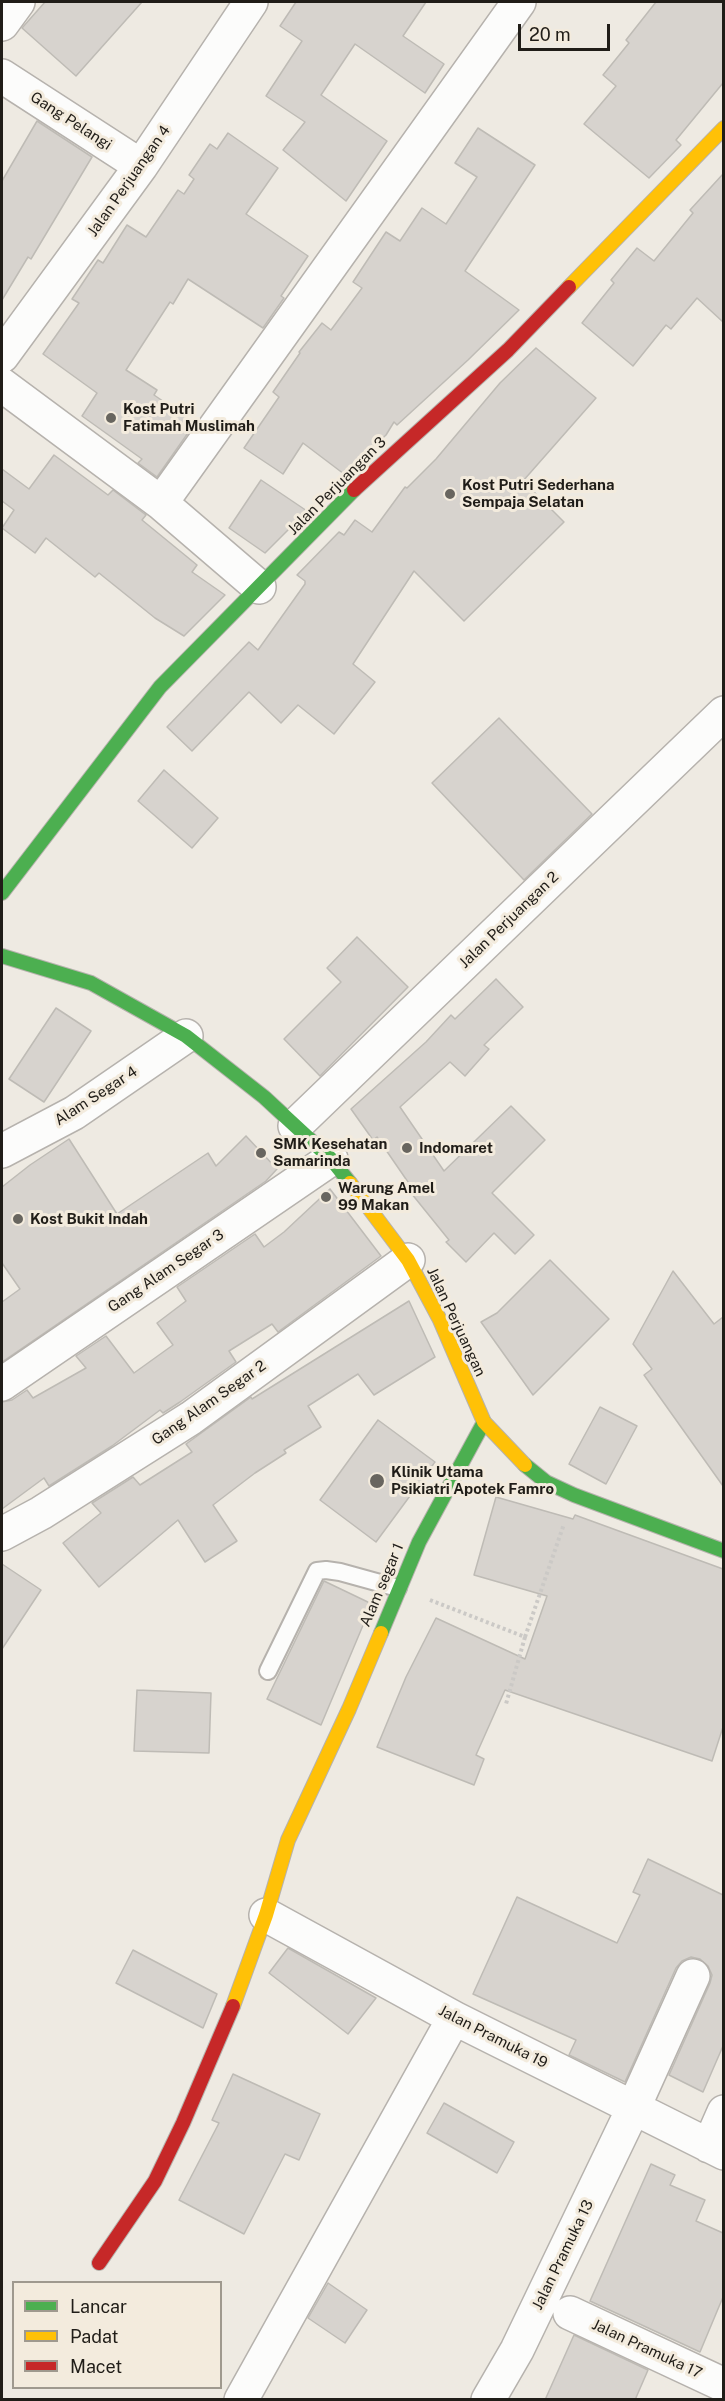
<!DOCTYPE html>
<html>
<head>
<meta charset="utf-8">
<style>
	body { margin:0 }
	#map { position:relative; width:725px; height:2401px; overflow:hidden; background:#eeeae2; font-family:"Public Sans",sans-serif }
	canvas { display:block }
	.frame { position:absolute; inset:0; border:3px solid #201d18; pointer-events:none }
	.legend { position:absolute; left:12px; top:2281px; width:210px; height:108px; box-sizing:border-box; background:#f3ebdd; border:2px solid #9f998e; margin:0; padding:8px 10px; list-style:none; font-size:18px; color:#201d18 }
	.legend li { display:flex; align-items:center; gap:12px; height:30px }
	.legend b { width:30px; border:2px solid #9f998e }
	.scale { position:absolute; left:518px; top:24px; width:92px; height:27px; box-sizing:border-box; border:3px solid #201d18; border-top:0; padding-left:8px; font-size:18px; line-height:21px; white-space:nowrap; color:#201d18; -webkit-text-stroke:4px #f3ebdd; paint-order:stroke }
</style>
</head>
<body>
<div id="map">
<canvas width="725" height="2401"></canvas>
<div class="frame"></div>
<ul class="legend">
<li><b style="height:8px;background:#4caf50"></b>Lancar</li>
<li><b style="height:8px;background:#ffc107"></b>Padat</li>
<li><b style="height:8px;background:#c62828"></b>Macet</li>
</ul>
<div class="scale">20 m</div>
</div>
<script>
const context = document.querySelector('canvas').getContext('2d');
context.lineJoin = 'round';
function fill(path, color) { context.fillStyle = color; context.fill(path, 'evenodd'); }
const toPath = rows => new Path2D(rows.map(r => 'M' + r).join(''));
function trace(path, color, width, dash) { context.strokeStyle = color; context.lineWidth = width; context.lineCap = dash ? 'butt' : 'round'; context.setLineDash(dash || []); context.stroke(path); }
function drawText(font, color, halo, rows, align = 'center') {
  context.font = font + ' "Public Sans",sans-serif'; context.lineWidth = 6; context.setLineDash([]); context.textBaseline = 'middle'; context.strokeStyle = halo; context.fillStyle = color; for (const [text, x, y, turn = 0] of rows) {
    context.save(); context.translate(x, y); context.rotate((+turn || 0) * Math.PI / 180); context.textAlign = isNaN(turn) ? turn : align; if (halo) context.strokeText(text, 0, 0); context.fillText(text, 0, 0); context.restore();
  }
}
const building = toPath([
	[45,2,142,2,76,76,22,28,45,2],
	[296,2,426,2,403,36,444,64,425,93,355,44,321,95,387,141,346,201,283,150,305,122,266,96,302,41,280,26,296,2],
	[656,2,723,2,723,83,676,140,681,145,649,178,584,124,616,86,603,75,629,43,626,40,656,2],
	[37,121,92,157,31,259,28,257,2,300,2,181,37,121],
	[478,128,535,165,465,271,519,310,468,360,397,425,394,422,386,435,344,474,303,443,283,474,244,448,279,397,273,392,300,353,299,352,322,323,331,330,362,288,353,282,386,232,400,241,422,208,446,224,477,177,455,163,478,128],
	[228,133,278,168,246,214,308,256,281,296,284,298,263,328,188,279,173,304,170,302,126,370,157,390,154,395,195,423,157,477,138,463,142,459,82,416,97,393,43,354,79,303,72,299,98,260,103,263,127,225,146,237,178,190,184,194,194,179,189,175,210,144,217,149,228,133],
	[723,174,723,322,697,298,671,329,666,325,633,366,582,323,614,283,611,280,637,248,654,261,693,213,690,210,723,174],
	[536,348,596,398,523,481,564,522,464,621,414,571,353,664,375,682,334,734,298,705,281,723,249,692,192,751,167,727,249,642,258,650,305,584,305,581,297,575,339,532,344,535,355,520,372,532,405,487,407,488,436,459,500,383,536,348],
	[54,455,108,495,113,490,146,515,142,520,197,565,192,572,225,595,184,636,155,618,99,573,95,577,46,538,35,553,2,528,14,510,2,501,2,469,29,489,54,455],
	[261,480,307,511,265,553,229,528,261,480],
	[499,718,592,814,524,880,432,783,499,718],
	[164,770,218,818,192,848,138,801,164,770],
	[357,937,408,987,320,1076,284,1039,341,982,327,968,357,937],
	[496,979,523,1007,484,1045,489,1049,465,1076,450,1062,400,1107,444,1171,511,1106,545,1140,492,1193,534,1235,515,1254,494,1233,466,1262,446,1242,449,1240,407,1188,410,1185,377,1137,373,1140,351,1109,426,1042,451,1015,455,1019,496,979],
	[56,1008,91,1031,44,1102,9,1079,56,1008],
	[246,1136,277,1169,266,1181,2,1362,2,1302,20,1289,2,1263,2,1187,30,1165,69,1139,117,1214,208,1153,216,1166,246,1136],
	[330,1189,381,1256,278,1332,272,1324,229,1351,236,1362,180,1402,163,1413,160,1410,112,1446,49,1486,44,1478,2,1509,2,1402,12,1400,27,1390,33,1398,86,1368,76,1356,106,1336,134,1373,173,1345,157,1323,186,1301,177,1287,255,1234,264,1247,284,1232,330,1189],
	[550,1260,609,1319,533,1395,481,1322,497,1313,550,1260],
	[673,1271,714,1324,723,1317,723,1486,644,1375,652,1369,633,1344,673,1271],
	[409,1301,435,1357,374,1395,358,1374,308,1406,321,1427,284,1450,286,1453,255,1473,213,1505,237,1541,205,1562,178,1520,99,1587,63,1543,101,1513,92,1503,133,1477,140,1485,192,1452,186,1444,251,1397,252,1399,409,1301],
	[600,1407,637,1426,606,1484,569,1464,600,1407],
	[378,1420,435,1462,376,1542,320,1500,378,1420],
	[496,1497,573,1519,575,1515,723,1569,723,1727,712,1761,505,1690,476,1755,484,1759,474,1785,377,1747,406,1677,436,1618,525,1659,547,1596,474,1575,496,1497],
	[2,1564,41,1590,2,1649,2,1564],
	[324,1581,372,1604,321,1725,267,1699,324,1581],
	[137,1690,211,1693,209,1753,134,1751,137,1690],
	[648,1859,723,1895,723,2046,703,2092,669,2075,710,1983,712,1975,708,1966,700,1959,691,1957,682,1961,676,1968,625,2082,569,2055,576,2040,473,1994,517,1897,617,1943,640,1895,633,1892,648,1859],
	[288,1948,376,1998,348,2034,269,1973,288,1948],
	[133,1950,217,1994,203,2028,116,1983,133,1950],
	[233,2074,320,2114,299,2160,285,2154,244,2234,179,2200,219,2123,212,2120,233,2074],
	[444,2103,514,2142,497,2173,427,2133,444,2103],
	[651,2164,675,2175,670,2185,705,2200,696,2221,723,2233,723,2297,700,2352,590,2301,651,2164],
	[328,2283,367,2310,345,2343,308,2318,328,2283],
	[574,2335,648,2370,635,2400,545,2400,574,2335]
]);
const path = toPath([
	[430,1600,525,1637,506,1704],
	[525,1637,564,1524]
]);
const lane = toPath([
	[268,1671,317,1571,326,1570,340,1572,398,1588]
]);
const street = toPath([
	[2,24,18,2],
	[2,76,141,166],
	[2,356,141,166,251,2],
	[2,385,161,503,259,587],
	[161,503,519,2],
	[295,1126,724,713],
	[2,1151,74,1113,186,1036],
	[2,1384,331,1159],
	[2,1534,41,1513,191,1418,408,1260],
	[266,1915,454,2018,724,2153],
	[709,2146,724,2112],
	[570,2313,724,2385],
	[241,2400,454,2018],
	[488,2400,517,2350,633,2109,693,1976]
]);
const fast = toPath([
	[2,893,160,687,354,490],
	[2,956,91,983,186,1036,264,1097,331,1159,350,1183],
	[525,1465,546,1482,574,1495,724,1551],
	[381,1633,419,1542,484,1422]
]);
const slow = toPath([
	[569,287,724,128],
	[350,1183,408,1260,440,1320,484,1422,525,1465],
	[233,2006,266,1915,288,1840,349,1709,381,1633]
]);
const jam = toPath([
	[354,490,508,350,569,287],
	[99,2263,155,2181,183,2123,233,2006]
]);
const markers = [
	[111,418,6,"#68655f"],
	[450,494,6,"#68655f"],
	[407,1148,6,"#68655f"],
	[261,1153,6,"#68655f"],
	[326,1197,6,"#68655f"],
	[18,1219,6,"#68655f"],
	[377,1481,8,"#68655f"]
];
const streetNames = [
	["Gang Pelangi",71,121,33],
	["Jalan Perjuangan 4",129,181,-55],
	["Jalan Perjuangan 3",337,486,-45],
	["Jalan Perjuangan 2",509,920,-44],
	["Alam Segar 4",96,1096,-33],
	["Gang Alam Segar 3",166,1271,-34],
	["Jalan Perjuangan",456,1322,65],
	["Gang Alam Segar 2",209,1403,-35],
	["Alam segar 1",382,1585,-67],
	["Jalan Pramuka 19",493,2037,27],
	["Jalan Pramuka 13",563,2255,-64],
	["Jalan Pramuka 17",647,2349,25]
];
const poiNames = [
	["Kost Putri",123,409],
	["Fatimah Muslimah",123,426],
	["Kost Putri Sederhana",462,485],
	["Sempaja Selatan",462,502],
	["SMK Kesehatan",273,1144],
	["Samarinda",273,1161],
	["Indomaret",419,1148],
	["Warung Amel",338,1188],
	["99 Makan",338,1205],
	["Kost Bukit Indah",30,1219],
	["Klinik Utama",391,1472],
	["Psikiatri Apotek Famro",391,1489]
];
fill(building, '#d7d3ce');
trace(building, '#bebbb5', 1.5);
trace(lane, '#b6b2ad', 20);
trace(street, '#b6b2ad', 36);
trace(fast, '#b6b2ad', 16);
trace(slow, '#b6b2ad', 16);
trace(jam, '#b6b2ad', 16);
trace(path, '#cbc9c6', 4, [3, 3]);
trace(lane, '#fcfcfb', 16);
trace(street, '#fcfcfb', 33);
trace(fast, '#4caf50', 14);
trace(slow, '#ffc107', 14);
trace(jam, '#c62828', 14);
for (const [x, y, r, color] of markers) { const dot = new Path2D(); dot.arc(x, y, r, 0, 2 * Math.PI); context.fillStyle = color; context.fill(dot); trace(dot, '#f3ebdd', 2); }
drawText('15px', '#201d18', '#f3ebdd', streetNames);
drawText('bold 15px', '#201d18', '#f3ebdd', poiNames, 'left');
</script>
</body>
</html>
